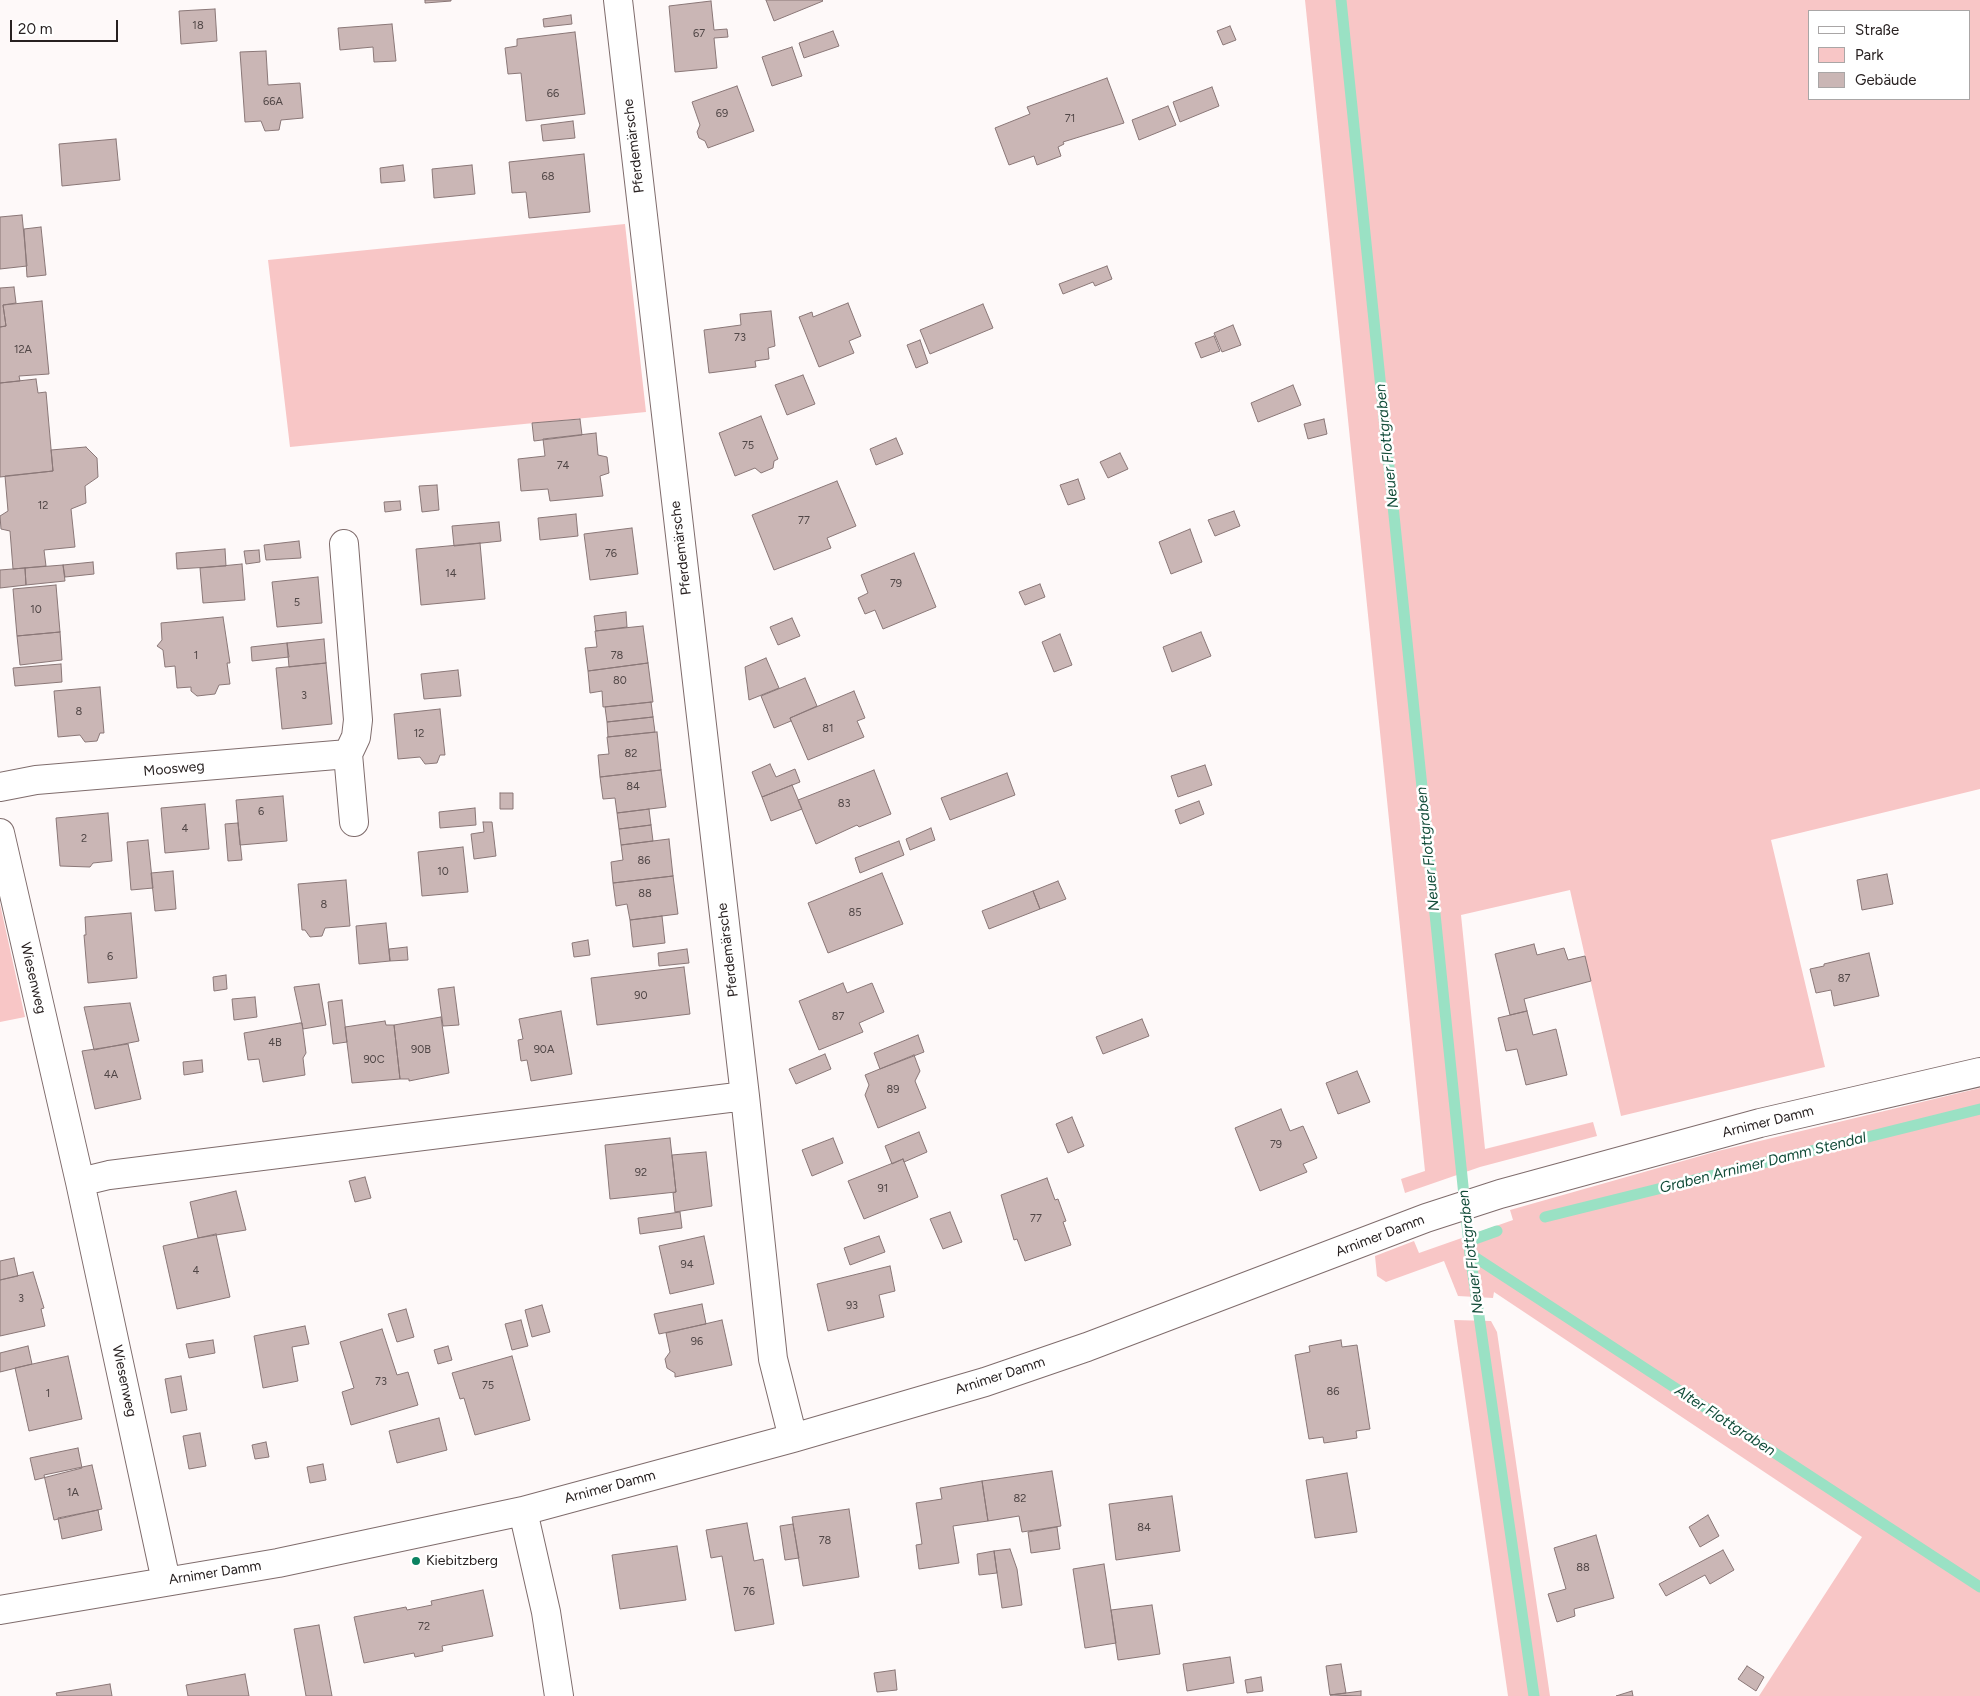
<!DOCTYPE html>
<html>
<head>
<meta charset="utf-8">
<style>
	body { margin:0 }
	#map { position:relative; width:1980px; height:1696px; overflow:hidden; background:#fef9f9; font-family:Figtree,sans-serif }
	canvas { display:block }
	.legend { position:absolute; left:1808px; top:10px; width:162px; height:90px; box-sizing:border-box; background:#fff; border:1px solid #a9a6a6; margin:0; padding:6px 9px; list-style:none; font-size:15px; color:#282121 }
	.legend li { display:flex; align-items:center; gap:10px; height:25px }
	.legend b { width:25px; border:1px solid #a9a6a6 }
	.scale { position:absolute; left:10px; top:20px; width:108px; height:22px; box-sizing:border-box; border:2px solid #282121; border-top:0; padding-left:6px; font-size:15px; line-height:18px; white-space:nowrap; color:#282121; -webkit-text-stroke:4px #fff; paint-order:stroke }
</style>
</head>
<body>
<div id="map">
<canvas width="1980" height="1696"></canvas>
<ul class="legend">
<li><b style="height:6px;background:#fff"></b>Straße</li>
<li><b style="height:14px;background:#f8c6c6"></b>Park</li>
<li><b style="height:14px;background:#cab6b5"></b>Gebäude</li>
</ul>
<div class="scale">20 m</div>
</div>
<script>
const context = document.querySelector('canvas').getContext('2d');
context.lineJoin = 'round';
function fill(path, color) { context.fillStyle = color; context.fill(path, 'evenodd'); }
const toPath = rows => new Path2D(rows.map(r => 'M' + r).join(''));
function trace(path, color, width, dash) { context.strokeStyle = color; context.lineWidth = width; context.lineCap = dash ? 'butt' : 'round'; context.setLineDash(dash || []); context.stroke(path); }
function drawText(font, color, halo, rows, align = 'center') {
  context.font = font + ' Figtree,sans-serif'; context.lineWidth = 5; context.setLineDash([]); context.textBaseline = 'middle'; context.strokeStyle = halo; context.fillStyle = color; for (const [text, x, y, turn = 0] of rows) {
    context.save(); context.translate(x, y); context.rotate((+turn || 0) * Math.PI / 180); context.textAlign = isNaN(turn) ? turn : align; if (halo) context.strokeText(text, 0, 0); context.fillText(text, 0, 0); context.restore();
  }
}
const green = toPath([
	[1305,0,1980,0,1980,789,1771,840,1825,1067,1621,1116,1570,890,1461,915,1485,1149,1593,1122,1597,1136,1480,1167,1405,1193,1401,1179,1425,1171],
	[1809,11,1969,11,1969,99,1809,99],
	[625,224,646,412,290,447,268,260],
	[0,904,25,1017,0,1022],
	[1980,1088,1980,1696,1759,1696,1862,1537,1494,1292,1493,1298,1458,1296,1444,1261,1386,1282,1377,1276,1375,1256,1414,1241,1419,1253,1513,1220,1510,1210,1718,1151],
	[1454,1320,1491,1321,1497,1332,1550,1696,1508,1696]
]);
const stream = toPath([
	[1341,0,1470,1254,1534,1696],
	[1545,1217,1980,1109],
	[1469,1241,1497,1231],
	[1470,1254,1980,1587]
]);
const building = toPath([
	[425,0,451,0,451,1,425,3,425,0],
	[766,0,822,0,823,1,774,21,766,0],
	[711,1,714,30,727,29,728,37,714,38,717,68,675,72,669,6,711,1],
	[215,9,217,41,181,44,179,11,215,9],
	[571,15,572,24,544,27,543,19,571,15],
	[392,24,396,61,374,62,373,47,340,50,338,28,392,24],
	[1230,26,1236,40,1223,45,1217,31,1230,26],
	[833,31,839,46,804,58,799,43,833,31],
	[575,32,585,114,526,121,521,73,508,74,505,48,517,46,517,39,575,32],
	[792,47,802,76,772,86,762,57,792,47],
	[266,51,268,85,300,83,303,118,281,120,279,130,265,131,261,121,245,122,240,52,266,51],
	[1107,78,1124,123,1063,142,1064,144,1058,147,1061,156,1037,165,1034,156,1009,165,995,128,1030,114,1027,107,1107,78],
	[737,86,754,131,708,148,705,141,699,138,697,132,700,125,692,102,737,86],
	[1212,87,1219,106,1180,122,1173,102,1212,87],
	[1168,106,1176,125,1139,140,1132,120,1168,106],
	[573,121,575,138,543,141,541,125,573,121],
	[116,139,120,180,62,186,59,144,116,139],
	[584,154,590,212,529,218,526,192,512,193,509,162,584,154],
	[403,165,405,181,381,183,380,168,403,165],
	[472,165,475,194,434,198,432,169,472,165],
	[22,215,27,266,0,269,0,217,22,215],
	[41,227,46,275,27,277,24,229,41,227],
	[1107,266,1112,279,1095,286,1093,282,1063,294,1059,284,1107,266],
	[14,287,16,303,3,305,6,326,0,327,0,288,14,287],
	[42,301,49,374,19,376,20,381,0,383,0,327,6,326,3,305,42,301],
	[848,303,861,336,849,341,854,353,819,367,799,317,812,312,813,317,848,303],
	[983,304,993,328,930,354,920,330,983,304],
	[771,311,775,346,768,348,769,359,755,361,756,367,709,373,704,330,741,325,740,314,771,311],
	[1233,325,1241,345,1222,352,1214,333,1233,325],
	[1214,336,1220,351,1201,358,1195,343,1214,336],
	[920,340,928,363,916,368,907,345,920,340],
	[803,375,815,404,787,415,775,385,803,375],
	[36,379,38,393,46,392,53,471,0,477,0,383,36,379],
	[1293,385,1301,405,1258,422,1251,403,1293,385],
	[761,416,778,459,774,461,773,468,761,473,755,468,735,476,719,433,761,416],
	[580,419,582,435,534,441,532,423,580,419],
	[1324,419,1327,434,1308,439,1304,424,1324,419],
	[596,433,598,455,607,457,609,473,600,476,603,496,550,501,548,489,521,491,518,459,545,456,543,439,596,433],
	[896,438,903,454,876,465,870,449,896,438],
	[86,447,97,458,98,477,85,486,86,503,71,509,75,547,44,550,46,566,13,569,10,531,1,529,0,516,8,511,5,476,53,471,51,450,86,447],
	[1120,453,1128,469,1108,478,1100,462,1120,453],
	[1078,479,1085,499,1068,505,1060,485,1078,479],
	[837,481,856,526,827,538,831,548,774,570,752,515,837,481],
	[437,485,439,510,422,512,419,486,437,485],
	[400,501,401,510,385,512,384,502,400,501],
	[1234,511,1240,526,1215,536,1208,520,1234,511],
	[576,514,578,536,540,540,538,518,576,514],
	[499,522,501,541,454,546,452,526,499,522],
	[632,528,638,574,590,580,584,534,632,528],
	[1190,529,1202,562,1171,574,1159,542,1190,529],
	[299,541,301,558,266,560,264,545,299,541],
	[480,543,485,599,421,605,416,549,480,543],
	[225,549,226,566,177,569,176,553,225,549],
	[259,550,260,562,246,564,244,551,259,550],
	[914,553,936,607,883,629,875,610,865,614,858,598,868,593,861,575,914,553],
	[93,562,94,574,65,577,63,565,93,562],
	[242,564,245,600,203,603,200,568,242,564],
	[63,565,65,581,26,585,25,568,63,565],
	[25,568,26,585,0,588,0,570,25,568],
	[318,577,322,623,277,627,272,582,318,577],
	[1040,584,1045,597,1025,605,1019,592,1040,584],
	[56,585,60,632,17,636,13,589,56,585],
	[626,612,627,627,596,631,594,616,626,612],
	[223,617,230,663,227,663,230,684,219,685,215,694,197,696,191,691,191,687,177,688,175,666,165,667,163,650,157,646,162,640,161,623,223,617],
	[792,618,800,636,778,645,770,627,792,618],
	[643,626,648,663,588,671,585,648,597,647,595,631,643,626],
	[60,632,62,660,20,665,17,636,60,632],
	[1201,632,1211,656,1172,672,1163,647,1201,632],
	[1060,634,1072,665,1054,672,1042,642,1060,634],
	[324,639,326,663,289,667,287,643,324,639],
	[287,643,289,657,252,661,251,647,287,643],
	[766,658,779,688,749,700,745,667,766,658],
	[326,663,332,724,282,729,276,668,326,663],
	[648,663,653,702,603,707,602,691,590,693,588,671,648,663],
	[61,664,62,682,15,686,13,668,61,664],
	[458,670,461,696,424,699,421,674,458,670],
	[805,678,817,706,790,718,791,721,774,728,761,696,805,678],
	[100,687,104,733,100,733,97,741,85,742,80,735,58,737,54,691,100,687],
	[854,691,865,718,857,721,864,737,808,760,790,718,854,691],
	[651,702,653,717,607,722,605,707,651,702],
	[440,709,445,755,440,755,437,763,425,764,420,757,398,759,394,714,440,709],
	[653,717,655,732,608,737,607,722,653,717],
	[657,732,661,770,600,777,598,755,609,754,607,737,657,732],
	[770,764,776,777,795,769,800,782,762,797,752,772,770,764],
	[1205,765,1212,785,1178,797,1171,776,1205,765],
	[661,770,666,807,617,813,615,798,603,799,600,777,661,770],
	[874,770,891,814,859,827,857,825,816,844,798,800,874,770],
	[1007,773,1015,795,950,820,941,798,1007,773],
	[792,785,802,809,771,821,762,797,792,785],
	[500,793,513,793,513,809,500,809,500,793],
	[283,796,287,841,240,845,236,800,283,796],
	[1199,801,1204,814,1180,824,1175,810,1199,801],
	[205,804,209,849,165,853,161,808,205,804],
	[475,808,476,825,440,828,439,812,475,808],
	[649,809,651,825,619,829,617,813,649,809],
	[108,813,112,861,93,863,90,867,60,866,56,818,108,813],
	[483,822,492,822,496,856,474,859,471,834,484,832,483,822],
	[238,823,242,860,228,861,225,824,238,823],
	[651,825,653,841,621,845,619,829,651,825],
	[931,828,935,840,910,850,906,839,931,828],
	[669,839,673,876,613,883,611,862,623,860,621,845,669,839],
	[148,840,153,888,131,890,127,842,148,840],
	[899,841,904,855,860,873,855,858,899,841],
	[463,847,468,892,422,896,418,852,463,847],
	[173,871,176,909,155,911,151,873,173,871],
	[882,873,903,924,828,953,808,903,882,873],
	[1887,874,1893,904,1862,910,1857,880,1887,874],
	[673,876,678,914,630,920,627,904,616,906,613,883,673,876],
	[346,880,350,926,325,928,322,936,310,937,305,930,302,930,298,884,346,880],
	[1058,881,1066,899,1040,909,1033,891,1058,881],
	[1033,891,1040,909,989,929,982,911,1033,891],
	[131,913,137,978,88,983,84,935,86,935,85,917,131,913],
	[662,916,665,943,633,947,630,920,662,916],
	[386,923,390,961,359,964,356,926,386,923],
	[588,940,590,955,574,957,572,943,588,940],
	[1534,944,1537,955,1564,948,1568,960,1585,956,1591,981,1524,999,1527,1011,1510,1015,1495,954,1534,944],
	[407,947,408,960,390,961,389,949,407,947],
	[687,949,689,963,659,966,658,953,687,949],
	[1869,953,1879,996,1834,1006,1831,990,1816,993,1810,969,1824,966,1824,964,1869,953],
	[684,967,690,1014,597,1025,591,978,684,967],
	[226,975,227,989,214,991,213,977,226,975],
	[843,983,847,993,872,983,884,1012,859,1023,863,1032,819,1050,799,1001,843,983],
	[319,984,326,1025,303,1029,294,987,319,984],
	[454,987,459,1025,443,1026,438,989,454,987],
	[255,997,257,1017,234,1020,232,999,255,997],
	[342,1000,347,1042,333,1044,328,1002,342,1000],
	[130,1003,139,1041,94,1050,84,1007,130,1003],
	[561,1011,572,1074,531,1081,527,1060,521,1061,518,1040,523,1039,519,1019,561,1011],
	[1527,1011,1533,1035,1556,1029,1567,1075,1526,1085,1517,1049,1506,1051,1498,1018,1527,1011],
	[441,1017,449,1073,409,1081,409,1079,400,1079,394,1025,441,1017],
	[1142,1019,1149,1036,1103,1054,1096,1037,1142,1019],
	[385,1021,386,1025,394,1025,400,1079,352,1083,345,1027,385,1021],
	[300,1023,302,1023,306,1053,303,1058,305,1075,263,1082,259,1059,248,1060,244,1033,300,1023],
	[918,1035,924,1052,880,1069,874,1053,918,1035],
	[128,1044,141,1099,95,1109,82,1051,128,1044],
	[825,1054,831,1069,796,1084,789,1069,825,1054],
	[914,1055,920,1071,915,1081,926,1108,878,1128,865,1095,869,1085,865,1075,914,1055],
	[202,1060,203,1072,184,1075,183,1062,202,1060],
	[1357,1071,1370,1102,1338,1114,1326,1083,1357,1071],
	[1281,1109,1290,1131,1303,1126,1317,1158,1303,1164,1307,1172,1260,1191,1235,1128,1281,1109],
	[1072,1117,1084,1146,1068,1153,1056,1124,1072,1117],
	[919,1132,927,1152,904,1162,903,1159,892,1164,885,1146,919,1132],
	[670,1138,676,1192,610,1199,605,1145,670,1138],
	[833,1138,843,1163,812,1176,802,1150,833,1138],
	[706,1152,712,1206,675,1212,673,1193,676,1192,672,1155,706,1152],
	[903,1159,918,1197,864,1219,848,1181,903,1159],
	[365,1177,371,1198,355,1202,349,1181,365,1177],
	[1047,1178,1055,1200,1058,1199,1066,1221,1063,1222,1071,1245,1025,1261,1017,1239,1014,1240,1001,1195,1047,1178],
	[236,1191,246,1230,198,1238,190,1202,236,1191],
	[680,1212,682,1228,640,1234,638,1218,680,1212],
	[950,1212,962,1242,943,1249,930,1219,950,1212],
	[216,1234,230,1297,177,1309,163,1246,216,1234],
	[704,1236,714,1284,670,1294,659,1246,704,1236],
	[879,1236,885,1252,850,1265,844,1248,879,1236],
	[14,1258,18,1276,0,1280,0,1261,14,1258],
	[890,1266,895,1291,879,1295,884,1317,828,1331,817,1284,890,1266],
	[33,1272,44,1308,41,1309,45,1326,0,1336,0,1280,33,1272],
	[702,1304,706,1324,659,1334,654,1314,702,1304],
	[542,1305,550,1332,532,1337,525,1310,542,1305],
	[406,1309,414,1337,397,1342,388,1314,406,1309],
	[521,1320,528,1346,512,1350,505,1324,521,1320],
	[722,1320,732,1365,675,1377,675,1373,667,1368,665,1359,670,1352,666,1333,722,1320],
	[305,1326,309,1344,292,1347,298,1381,263,1388,254,1336,305,1326],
	[382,1329,397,1375,408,1372,418,1405,351,1425,342,1392,354,1388,340,1342,382,1329],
	[213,1340,215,1353,189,1358,186,1344,213,1340],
	[1341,1340,1342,1347,1357,1345,1370,1429,1356,1431,1357,1438,1324,1443,1323,1437,1309,1439,1295,1355,1310,1352,1309,1346,1341,1340],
	[28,1346,32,1364,0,1372,0,1353,28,1346],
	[448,1346,452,1360,438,1364,434,1350,448,1346],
	[68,1356,82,1419,29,1431,15,1368,68,1356],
	[512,1356,530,1420,475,1435,464,1398,460,1399,452,1373,512,1356],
	[181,1376,187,1410,171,1413,165,1379,181,1376],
	[439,1418,447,1450,397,1463,389,1431,439,1418],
	[200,1433,206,1466,189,1469,183,1436,200,1433],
	[266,1442,269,1457,255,1459,252,1445,266,1442],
	[78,1448,82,1468,35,1480,30,1458,78,1448],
	[323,1464,326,1480,310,1483,307,1467,323,1464],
	[92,1465,102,1509,54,1520,44,1475,92,1465],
	[1052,1471,1061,1526,1022,1532,1019,1516,988,1521,982,1481,1052,1471],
	[1347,1473,1357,1532,1315,1538,1306,1480,1347,1473],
	[982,1481,988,1521,953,1526,959,1563,919,1569,916,1545,922,1544,916,1503,942,1499,940,1488,982,1481],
	[1172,1496,1180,1551,1116,1560,1109,1504,1172,1496],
	[849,1509,859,1577,803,1586,792,1517,849,1509],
	[98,1510,102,1530,62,1539,58,1518,98,1510],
	[1708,1515,1719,1536,1700,1547,1689,1527,1708,1515],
	[747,1523,754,1561,763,1559,774,1624,735,1631,722,1556,711,1558,706,1530,747,1523],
	[793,1524,799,1558,785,1560,780,1526,793,1524],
	[1057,1527,1060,1549,1031,1553,1028,1532,1057,1527],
	[1596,1535,1614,1598,1574,1609,1575,1616,1557,1622,1548,1594,1566,1589,1554,1548,1596,1535],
	[677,1546,686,1600,620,1609,612,1555,677,1546],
	[1010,1549,1017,1569,1022,1605,1002,1608,994,1551,1010,1549],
	[1723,1550,1734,1570,1710,1584,1705,1575,1666,1596,1659,1584,1723,1550],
	[994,1551,997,1573,979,1575,977,1554,994,1551],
	[1104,1564,1116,1643,1085,1648,1073,1569,1104,1564],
	[483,1590,493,1636,442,1646,443,1651,415,1657,414,1653,364,1663,354,1617,406,1607,407,1610,432,1605,431,1601,483,1590],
	[1152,1605,1160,1654,1118,1660,1111,1610,1152,1605],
	[319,1625,332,1696,306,1696,294,1629,319,1625],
	[1230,1657,1234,1683,1187,1691,1183,1664,1230,1657],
	[1341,1664,1346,1693,1330,1695,1326,1666,1341,1664],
	[1747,1666,1764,1677,1756,1691,1738,1679,1747,1666],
	[895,1670,897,1690,877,1692,874,1673,895,1670],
	[245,1674,249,1696,188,1696,186,1685,245,1674],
	[1261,1677,1263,1691,1247,1693,1245,1680,1261,1677],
	[110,1684,112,1696,57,1696,56,1693,110,1684],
	[1361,1691,1361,1696,1330,1695,1346,1693,1361,1691],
	[1632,1691,1633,1696,1616,1696,1632,1691]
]);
const minor = toPath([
	[618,0,745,1096,773,1359,793,1438],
	[344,544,358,720,356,737,348,754,354,822],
	[0,787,36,780,348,754],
	[0,833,80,1182,166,1581],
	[80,1182,109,1175,745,1096],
	[523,1511,546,1612,559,1696],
	[0,1610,278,1563,523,1511,793,1438,985,1382,1087,1347,1426,1218,1500,1194,1760,1123,1980,1072]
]);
const markers = [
	[416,1561,5,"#0b8261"]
];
const numberNames = [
	["18",198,26],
	["67",699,34],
	["66",553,94],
	["66A",273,102],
	["69",722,114],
	["71",1070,119],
	["68",548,177],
	["73",740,338],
	["12A",23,350],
	["75",748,446],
	["74",563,466],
	["12",43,506],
	["77",804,521],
	["76",611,554],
	["14",451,574],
	["79",896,584],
	["5",297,603],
	["10",36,610],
	["1",196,656],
	["78",617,656],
	["80",620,681],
	["3",304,696],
	["8",79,712],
	["81",828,729],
	["12",419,734],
	["82",631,754],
	["84",633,787],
	["83",844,804],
	["6",261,812],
	["4",185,829],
	["2",84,839],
	["86",644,861],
	["10",443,872],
	["88",645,894],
	["8",324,905],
	["85",855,913],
	["6",110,957],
	["87",1844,979],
	["90",641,996],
	["87",838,1017],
	["4B",275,1043],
	["90B",421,1050],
	["90A",544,1050],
	["90C",374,1060],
	["4A",111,1075],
	["89",893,1090],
	["79",1276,1145],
	["92",641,1173],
	["91",883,1189],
	["77",1036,1219],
	["94",687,1265],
	["4",196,1271],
	["3",21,1299],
	["93",852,1306],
	["96",697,1342],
	["73",381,1382],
	["75",488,1386],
	["86",1333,1392],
	["1",48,1394],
	["1A",73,1493],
	["82",1020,1499],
	["84",1144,1528],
	["78",825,1541],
	["88",1583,1568],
	["76",749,1592],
	["72",424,1627]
];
const streetNames = [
	["Pferdemärsche",634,146,-97],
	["Pferdemärsche",681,548,-97],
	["Moosweg",174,769,-5],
	["Pferdemärsche",728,950,-97],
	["Wiesenweg",33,978,77],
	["Arnimer Damm",1768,1122,-14],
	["Arnimer Damm",1380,1236,-21],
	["Arnimer Damm",1000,1376,-18],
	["Wiesenweg",124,1381,78],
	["Arnimer Damm",610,1487,-15],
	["Arnimer Damm",215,1573,-9]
];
const poiNames = [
	["Kiebitzberg",426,1561]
];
const waterNames = [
	["Neuer Flottgraben",1387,446,-96],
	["Neuer Flottgraben",1428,849,-96],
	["Graben Arnimer Damm Stendal",1763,1163,-14],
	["Neuer Flottgraben",1471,1252,-97],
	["Alter Flottgraben",1725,1421,33]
];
fill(green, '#f8c6c6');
trace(stream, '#9ae1c4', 11);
fill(building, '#cab6b5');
trace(building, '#8a7777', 1);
trace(minor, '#7f6c6c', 30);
trace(minor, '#fff', 28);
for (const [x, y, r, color] of markers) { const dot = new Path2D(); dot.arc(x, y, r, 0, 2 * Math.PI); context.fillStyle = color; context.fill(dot); trace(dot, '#fff', 2); }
drawText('11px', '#504646', null, numberNames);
drawText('14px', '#282121', '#fff', streetNames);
drawText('14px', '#282121', '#fff', poiNames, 'left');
drawText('italic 15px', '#124c39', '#fff', waterNames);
</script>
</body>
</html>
